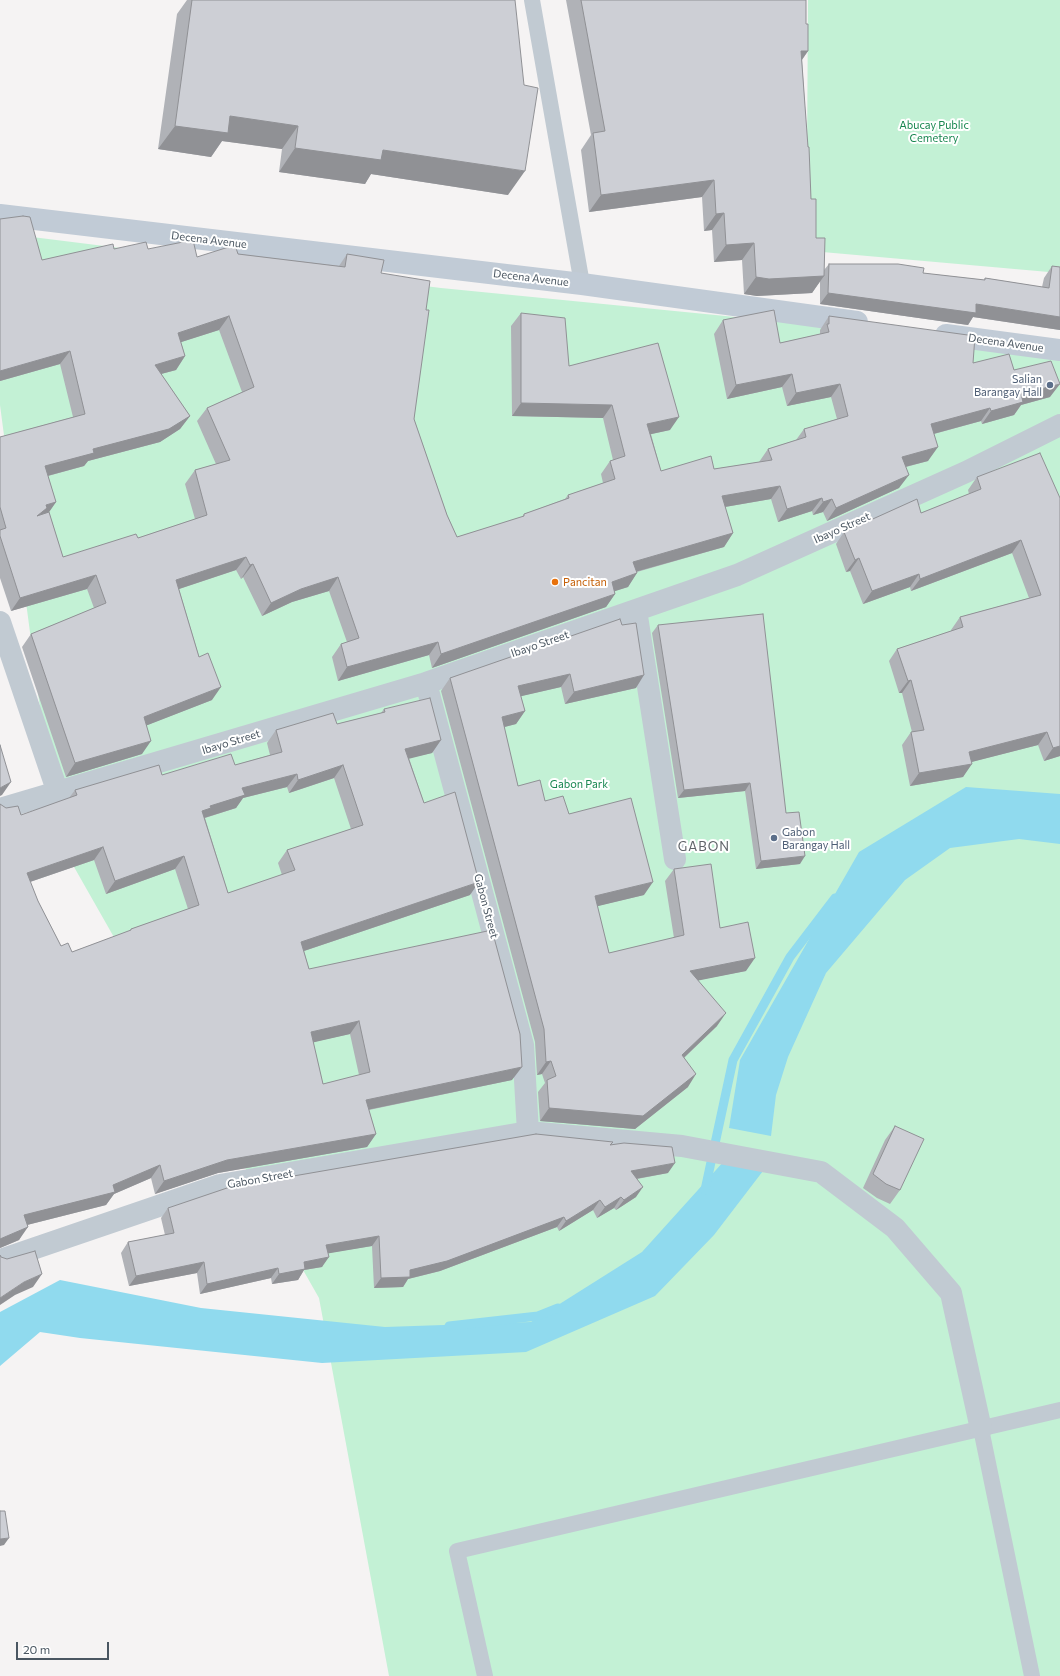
<!DOCTYPE html>
<html>
<head>
<meta charset="utf-8">
<style>
	body { margin:0 }
	#map { position:relative; width:1060px; height:1676px; overflow:hidden; background:#f5f3f3; font-family:Commissioner,sans-serif }
	canvas { display:block }
	.scale { position:absolute; left:16px; top:1642px; width:93px; height:18px; box-sizing:border-box; border:2px solid #4a5661; border-top:0; padding-left:5px; font-size:12px; line-height:14px; white-space:nowrap; color:#4a5661; -webkit-text-stroke:3px #fff; paint-order:stroke }
</style>
</head>
<body>
<div id="map">
<canvas width="1060" height="1676"></canvas>
<div class="scale">20 m</div>
</div>
<script>
const context = document.querySelector('canvas').getContext('2d');
context.lineJoin = 'round';
function fill(path, color) { context.fillStyle = color; context.fill(path, 'evenodd'); }
const toPath = rows => new Path2D(rows.map(r => 'M' + r).join(''));
function trace(path, color, width, dash) { context.strokeStyle = color; context.lineWidth = width; context.lineCap = dash ? 'butt' : 'round'; context.setLineDash(dash || []); context.stroke(path); }
function drawText(font, color, halo, rows, align = 'center') {
  context.font = font + ' Commissioner,sans-serif'; context.lineWidth = 4; context.setLineDash([]); context.textBaseline = 'middle'; context.strokeStyle = halo; context.fillStyle = color; for (const [text, x, y, turn = 0] of rows) {
    context.save(); context.translate(x, y); context.rotate((+turn || 0) * Math.PI / 180); context.textAlign = isNaN(turn) ? turn : align; if (halo) context.strokeText(text, 0, 0); context.fillText(text, 0, 0); context.restore();
  }
}
const green = toPath([
	[808,0,1060,0,1060,273,811,251,807,161],
	[0,233,441,288,837,327,1060,345,1060,1676,389,1676,319,1298,57,837,0,405]
]);
const water = toPath([
	[966,787,1060,794,1060,844,1019,839,950,848,905,880,826,973,788,1057,776,1095,771,1136,729,1128,740,1060,859,852],
	[725,1160,766,1167,714,1235,655,1296,526,1352,322,1363,80,1338,40,1332,0,1366,0,1312,60,1280,201,1308,385,1327,531,1322,642,1252]
]);
const stream = toPath([
	[705,1190,733,1060,790,957,835,898],
	[449,1326,538,1316,558,1308]
]);
const lane = toPath([
	[532,0,582,284],
	[981,1429,1032,1676],
	[485,1676,457,1551,1060,1410]
]);
const street = toPath([
	[636,610,675,859],
	[0,622,58,793],
	[426,683,523,1045,528,1132],
	[0,809,426,683,737,575,966,472,1060,425],
	[0,1260,220,1185,528,1132,682,1146,821,1172,895,1228,951,1293,981,1429]
]);
const secondary = toPath([
	[0,215,582,284,857,322],
	[946,335,1060,350]
]);
const wall = toPath([
	[187,0,515,0,508,195,371,174,365,184,279,172,282,149,222,141,211,157,158,149,177,14],
	[566,0,806,0,806,24,808,51,802,60,811,199,816,238,824,270,829,264,923,273,984,280,985,278,1042,287,1044,278,1052,266,1060,267,1060,330,973,317,968,325,820,304,820,281,812,293,757,296,744,294,742,260,714,262,712,230,704,231,702,197,589,212,581,150,591,135],
	[0,219,42,260,114,249,148,249,197,257,238,254,339,266,347,254,381,273,426,310,414,419,447,515,457,537,522,517,524,514,565,499,568,495,603,483,601,474,610,461,613,460,603,418,512,416,511,326,521,313,569,366,670,430,651,434,661,471,714,469,759,462,768,449,796,440,804,429,837,419,831,397,787,406,782,387,727,399,714,334,723,320,780,343,820,334,820,330,829,316,973,363,1014,370,1050,397,1021,405,1014,415,982,424,981,421,934,434,928,461,906,467,899,488,827,521,823,512,813,515,812,511,778,522,771,499,725,507,733,533,724,547,637,572,628,587,614,591,615,594,606,607,432,668,429,655,338,681,332,657,341,644,347,642,329,591,292,602,262,616,243,577,241,579,236,570,179,589,212,700,147,725,142,754,66,777,22,647,31,634,94,608,87,589,11,611,0,578,0,437,73,417,60,364,0,381],
	[219,330,242,392,207,408,197,421,216,464,195,470,185,484,195,519,138,538,63,557,49,512,56,502,48,476,84,466,88,461,160,442,180,429,190,416,161,374,176,370,185,356,181,342],
	[977,477,1060,498,1060,756,1044,761,1038,745,971,762,963,777,910,786,902,745,911,732,912,732,902,693,899,693,889,661,897,649,951,631,951,630,960,617,1029,598,1012,553,911,591,910,587,863,604,850,571,846,572,836,544,844,532,921,513,969,494,968,490],
	[622,625,636,688,565,704,561,687,521,696,525,711,516,724,504,727,518,786,569,814,644,895,597,906,609,953,674,938,665,881,674,869,720,928,746,971,698,980,717,1026,684,1058,688,1087,635,1129,540,1121,538,1092,545,1083,542,1074,537,1075,535,1042,441,691,450,678],
	[658,625,786,813,800,864,756,869,745,791,678,798,652,633],
	[384,709,441,740,432,753,409,758,424,803,470,895,304,951,309,969,512,1080,369,1110,376,1134,367,1147,218,1173,155,1194,151,1178,114,1194,106,1205,27,1225,19,1240,0,1248,0,804,6,808,21,815,69,798,75,790,162,775,235,765,270,755,267,743,276,730,337,724,381,713],
	[334,778,351,829,287,850,278,863,282,875,228,893,205,818,236,808,243,798,287,787,289,793],
	[94,860,106,894,175,869,188,909,131,929,129,931,72,952,61,946,38,901,30,882],
	[350,1034,359,1075,323,1084,313,1042],
	[895,1126,900,1190,890,1204,877,1198,863,1188,885,1140],
	[612,1144,668,1173,637,1179,636,1197,616,1210,614,1208,597,1218,593,1210,559,1231,557,1227,440,1271,408,1279,403,1287,374,1288,372,1246,328,1253,322,1267,304,1270,298,1280,272,1284,271,1278,200,1294,197,1273,129,1286,121,1253,128,1242,165,1235,161,1218,168,1208]
]);
const shadedWall = toPath([
	[801,51,808,51,796,68],
	[230,116,298,126,282,149,222,141,211,157,158,149,175,126],
	[295,148,383,150,525,171,508,195,371,174,365,184,279,172],
	[714,180,702,197,589,212,601,195],
	[724,213,712,230,704,231,716,214],
	[754,243,742,260,714,262,726,245],
	[824,276,812,293,757,296,744,294,756,277],
	[828,293,976,304,1060,317,1060,330,973,317,968,325,820,304],
	[229,316,219,330,169,346,178,333],
	[70,351,60,364,0,381,0,371],
	[185,356,176,370,146,378,155,365],
	[792,374,782,387,727,399,736,385],
	[840,384,831,397,787,406,796,393],
	[1060,384,1050,397,1021,405,1014,415,982,424,991,411,1021,394],
	[521,403,612,405,603,418,512,416],
	[990,408,981,421,922,437,931,424],
	[190,416,180,429,160,442,88,461,84,466,36,479,45,466,93,449],
	[679,417,670,430,638,437,647,424],
	[938,447,928,461,893,470,902,457],
	[909,475,899,488,827,521,836,508],
	[780,486,771,499,713,509,722,496],
	[822,498,812,511,778,522,787,509],
	[832,499,823,512,813,515,823,502],
	[56,502,47,515,37,516,46,505],
	[733,533,724,547,624,575,633,562],
	[1021,540,1012,553,911,591,920,579],
	[246,557,236,570,167,593,176,580],
	[859,558,850,571,846,572,855,560],
	[253,564,243,577,241,579,250,565],
	[637,573,628,587,603,595,612,582],
	[919,574,910,587,863,604,872,591],
	[96,575,87,589,11,611,20,598],
	[338,577,329,591,292,602,262,616,271,603,301,589],
	[615,594,606,607,432,668,441,654],
	[438,642,429,655,338,681,347,667],
	[570,674,561,687,509,699,518,686],
	[644,675,636,688,565,704,574,692],
	[911,680,902,693,899,693,908,681],
	[221,687,212,700,135,730,144,717],
	[525,711,516,724,493,730,502,717],
	[1047,732,1038,745,960,765,969,752],
	[441,740,432,753,396,762,405,749],
	[151,741,142,754,66,777,75,763],
	[1060,746,1060,756,1044,761,1053,748],
	[972,764,963,777,910,786,919,773],
	[343,765,334,778,289,793,298,780],
	[297,774,287,787,243,798,236,808,204,818,202,811,242,788],
	[11,782,2,795,0,796,0,788],
	[750,783,745,791,678,798,684,790],
	[103,847,94,860,18,886,27,873],
	[184,856,175,869,106,894,115,881],
	[805,856,800,864,756,869,761,861],
	[479,882,470,895,292,955,301,942],
	[653,882,644,895,586,909,595,896],
	[755,958,746,971,681,984,690,971],
	[726,1013,717,1026,673,1068,682,1055],
	[359,1021,350,1034,302,1045,311,1032],
	[551,1061,542,1074,537,1075,546,1062],
	[522,1067,512,1080,357,1112,366,1100],
	[696,1074,688,1087,635,1129,540,1121,549,1108],
	[376,1134,367,1147,218,1173,155,1194,164,1181,227,1160],
	[675,1163,668,1173,624,1181,631,1171],
	[160,1165,151,1178,114,1194,106,1205,15,1228,24,1215,113,1185],
	[643,1187,636,1197,616,1210,624,1200],
	[621,1197,614,1208,597,1218,605,1207],
	[600,1200,593,1210,559,1231,566,1221],
	[564,1217,557,1227,440,1271,408,1279,403,1287,374,1288,381,1278,410,1270],
	[28,1227,19,1240,0,1248,0,1239],
	[379,1236,372,1246,319,1255,326,1245],
	[329,1257,322,1267,304,1270,298,1280,272,1284,279,1274,304,1262],
	[204,1262,197,1273,129,1286,136,1276],
	[278,1268,271,1278,200,1294,207,1284],
	[42,1274,33,1287,15,1295,0,1305,0,1298,24,1282],
	[9,1538,4,1545,0,1546,0,1539]
]);
const building = toPath([
	[192,0,515,0,524,85,538,88,525,171,383,150,381,160,295,148,298,126,230,116,228,133,175,126,192,0],
	[581,0,806,0,806,24,808,24,808,51,801,51,808,147,809,147,811,199,816,199,816,238,825,238,824,276,769,279,756,277,754,243,726,245,724,213,716,214,714,180,601,195,593,133,605,131,581,0],
	[23,216,30,217,42,260,113,244,114,249,146,242,148,249,193,240,197,257,235,245,238,254,345,267,347,254,384,260,381,273,430,281,426,310,429,310,414,419,447,515,457,537,524,516,524,514,569,498,568,495,615,479,610,461,625,456,612,405,521,403,521,313,565,318,569,366,658,343,679,417,647,424,661,471,711,456,714,469,772,460,768,449,806,437,804,429,848,416,840,384,796,393,792,374,736,385,723,320,774,310,780,343,829,332,827,324,829,324,829,316,975,336,973,363,1009,354,1014,370,1051,361,1060,384,1021,394,1023,402,991,411,990,408,931,424,938,447,902,457,909,475,836,508,832,499,823,502,822,498,787,509,780,486,722,496,733,533,633,562,637,573,612,582,615,594,441,654,438,642,347,667,341,644,359,638,338,577,301,589,271,603,253,564,250,565,246,557,176,580,199,657,208,653,221,687,144,717,151,741,75,763,31,634,106,603,96,575,20,598,0,536,0,530,6,528,0,507,0,437,85,414,70,351,0,371,0,219,23,216],
	[229,316,254,387,207,408,230,460,195,470,207,515,138,538,136,534,63,557,49,512,37,516,47,508,46,505,56,502,45,466,94,453,93,449,169,429,190,416,155,365,185,356,178,333,229,316],
	[829,264,898,264,924,268,923,273,985,280,985,278,1049,288,1052,266,1060,267,1060,317,976,304,976,313,828,293,829,264],
	[1040,453,1060,498,1060,746,1053,748,1047,732,969,752,972,764,919,773,911,732,924,730,911,680,908,681,897,649,963,627,960,617,1041,595,1021,540,920,579,919,574,872,591,859,558,855,560,844,532,917,499,921,513,981,489,977,477,1040,453],
	[763,614,786,813,799,812,805,856,761,861,750,783,684,790,658,625,763,614],
	[620,619,622,625,636,623,644,675,574,692,570,674,518,686,525,711,502,717,518,786,540,780,545,801,563,796,569,814,631,798,653,882,595,896,609,953,684,935,674,869,711,864,720,928,748,922,755,958,690,971,726,1013,682,1055,696,1074,643,1116,549,1108,547,1080,556,1076,551,1061,546,1062,544,1029,450,678,620,619],
	[430,698,441,740,405,749,424,803,455,792,479,882,301,942,309,969,492,930,520,1034,522,1067,366,1100,376,1134,227,1160,164,1181,160,1165,113,1185,115,1192,24,1215,28,1227,0,1239,0,804,6,808,18,806,21,815,77,795,75,790,159,765,162,775,231,754,235,765,282,752,276,730,333,713,337,724,385,712,384,709,430,698],
	[343,765,363,825,287,850,295,870,228,893,202,811,211,808,210,806,245,795,242,788,297,774,298,780,343,765],
	[103,847,115,881,184,856,199,905,131,929,131,930,72,952,68,943,61,946,38,901,27,873,103,847],
	[359,1021,370,1072,323,1084,311,1032,359,1021],
	[0,745,11,782,0,788,0,745],
	[895,1126,924,1139,900,1190,886,1184,873,1174,895,1126],
	[536,1134,613,1142,610,1145,624,1143,672,1147,675,1163,631,1171,643,1187,624,1200,621,1197,605,1207,600,1200,566,1221,564,1217,447,1261,410,1270,410,1277,381,1278,379,1236,326,1245,329,1257,304,1262,305,1269,279,1274,278,1268,207,1284,204,1262,136,1276,128,1242,174,1233,168,1208,230,1187,536,1134],
	[35,1251,42,1274,24,1282,0,1298,0,1255,1,1257,7,1259,35,1251],
	[0,1511,5,1511,9,1538,0,1539,0,1511]
]);
const markers = [
	[1050,385,4,"#5c6f8a"],
	[555,582,4,"#e8710a"],
	[774,838,4,"#5c6f8a"]
];
const parkNames = [
	["Abucay Public",934,125],
	["Cemetery",934,138],
	["Gabon Park",579,784]
];
const streetNames = [
	["Decena Avenue",209,240,7],
	["Decena Avenue",531,278,7],
	["Decena Avenue",1006,343,8],
	["Ibayo Street",842,528,-24],
	["Ibayo Street",540,644,-19],
	["Ibayo Street",231,742,-17],
	["Gabon Street",486,906,75],
	["Gabon Street",260,1179,-10]
];
const serviceNames = [
	["Salian",1042,379],
	["Barangay Hall",1042,392],
	["Gabon",782,832,"left"],
	["Barangay Hall",782,845,"left"]
];
const foodNames = [
	["Pancitan",563,582]
];
const quarterNames = [
	["GABON",704,847]
];
fill(green, '#c3f1d5');
fill(water, '#90daee');
trace(stream, '#90daee', 9);
trace(lane, '#c1cad2', 16);
trace(street, '#c1cad2', 22);
trace(secondary, '#c1cbd6', 22);
fill(wall, '#b0b2b7');
fill(shadedWall, '#909195');
fill(building, '#cdcfd5');
trace(building, '#909195', 1);
for (const [x, y, r, color] of markers) { const dot = new Path2D(); dot.arc(x, y, r, 0, 2 * Math.PI); context.fillStyle = color; context.fill(dot); trace(dot, '#fff', 1.5); }
drawText('11px', '#17864f', '#fff', parkNames);
drawText('11px', '#4a5661', '#fff', streetNames);
drawText('11px', '#4e5e75', '#fff', serviceNames, 'right');
drawText('11px', '#c56008', '#fff', foodNames, 'left');
context.letterSpacing = '1px';
drawText('13px', '#5f6368', '#fff', quarterNames);
context.letterSpacing = '0px';
</script>
</body>
</html>
